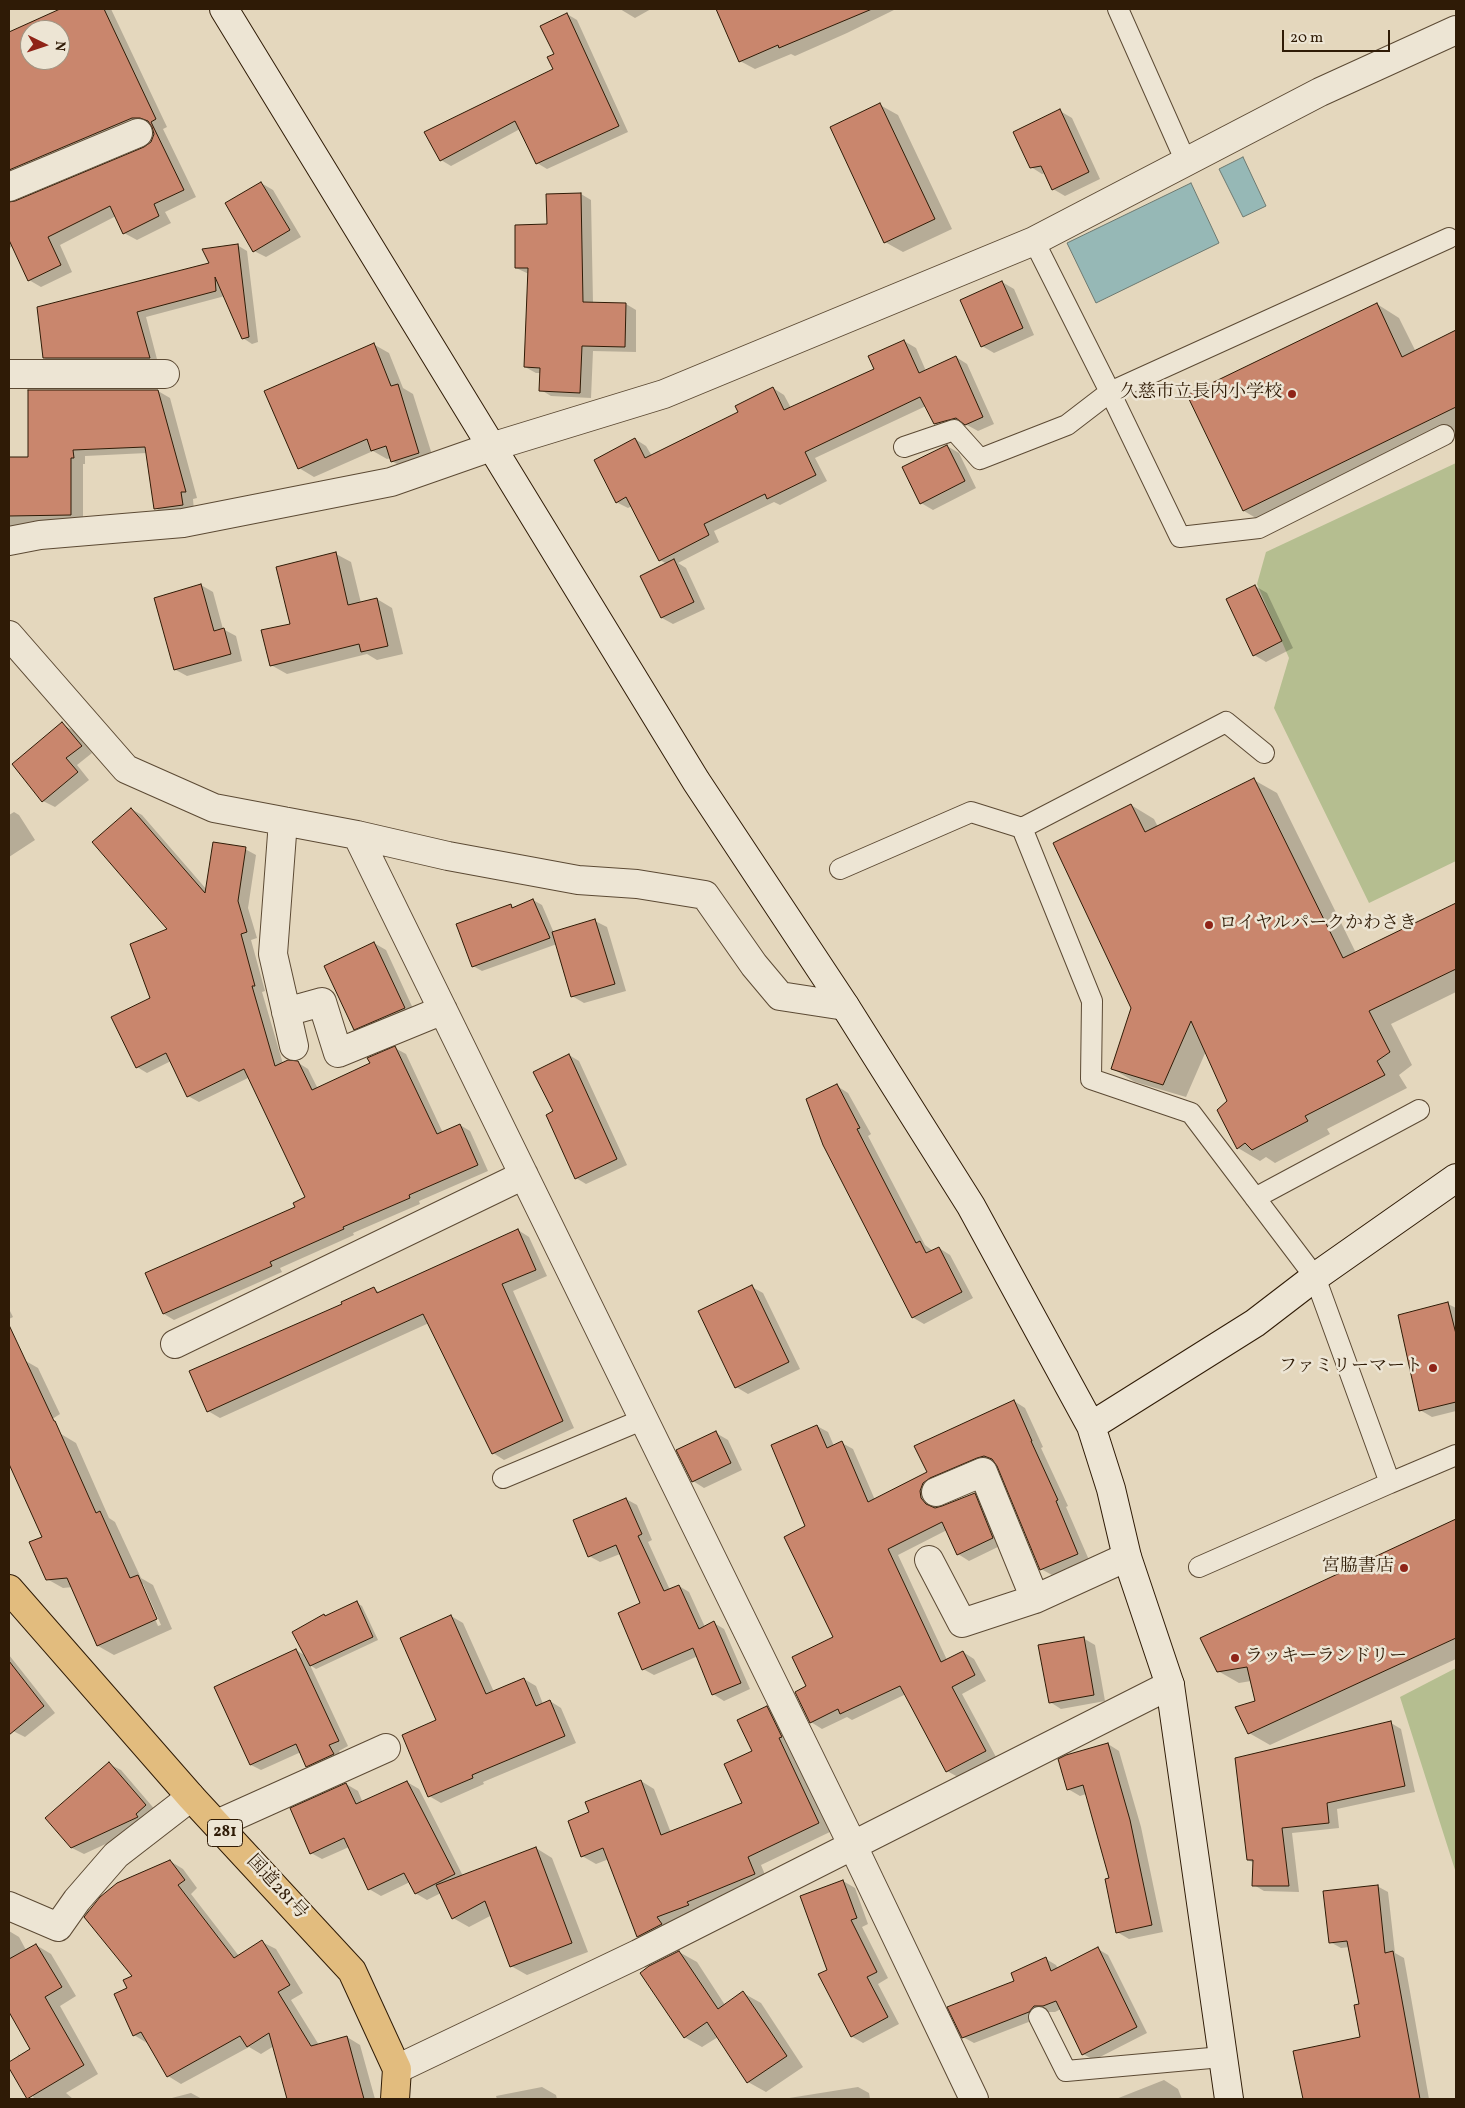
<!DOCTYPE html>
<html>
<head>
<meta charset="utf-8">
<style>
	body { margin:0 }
	#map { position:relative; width:1465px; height:2108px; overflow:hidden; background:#e4d7bd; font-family:Vollkorn,serif }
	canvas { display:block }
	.frame { position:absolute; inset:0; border:10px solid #2f1b06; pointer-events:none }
	.north { position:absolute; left:20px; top:20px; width:50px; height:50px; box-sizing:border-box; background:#ede5d4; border:1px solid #a19482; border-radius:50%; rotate:94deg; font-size:14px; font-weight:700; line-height:20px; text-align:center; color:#2f1b06 }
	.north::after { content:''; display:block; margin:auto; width:18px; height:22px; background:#8f2418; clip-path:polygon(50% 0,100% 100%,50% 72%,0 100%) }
	.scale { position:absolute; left:1282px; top:30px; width:108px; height:22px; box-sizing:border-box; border:2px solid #2f1b06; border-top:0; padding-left:6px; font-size:15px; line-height:18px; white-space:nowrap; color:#2f1b06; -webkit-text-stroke:4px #ede5d4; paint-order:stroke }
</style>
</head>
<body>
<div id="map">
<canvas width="1465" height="2108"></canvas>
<div class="frame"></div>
<div class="north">N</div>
<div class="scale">20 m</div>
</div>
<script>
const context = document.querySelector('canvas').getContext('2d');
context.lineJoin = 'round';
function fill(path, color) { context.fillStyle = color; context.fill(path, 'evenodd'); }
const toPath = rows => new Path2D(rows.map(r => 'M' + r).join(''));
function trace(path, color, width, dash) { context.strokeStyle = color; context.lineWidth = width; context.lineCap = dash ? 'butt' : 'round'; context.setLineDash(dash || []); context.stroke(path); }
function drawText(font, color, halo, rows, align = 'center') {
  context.font = font + ' Vollkorn,"Noto Serif JP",serif'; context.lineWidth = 5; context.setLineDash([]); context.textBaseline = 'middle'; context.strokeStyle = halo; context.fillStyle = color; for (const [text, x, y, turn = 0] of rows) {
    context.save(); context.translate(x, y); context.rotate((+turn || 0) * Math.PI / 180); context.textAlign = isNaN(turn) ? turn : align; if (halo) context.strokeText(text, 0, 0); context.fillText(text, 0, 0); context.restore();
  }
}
const green = toPath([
	[1456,463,1456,861,1369,903,1274,708,1289,658,1257,584,1266,552],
	[1456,1668,1456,1873,1400,1697]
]);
const water = toPath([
	[1243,157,1266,206,1243,217,1219,169,1243,157],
	[1191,183,1219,243,1096,303,1067,243,1191,183]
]);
const shadow = toPath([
	[56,9,111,9,167,127,163,129,196,197,165,212,171,223,137,240,124,233,116,216,60,245,72,272,41,287,29,280,13,245,9,249,9,203,15,203,145,148,152,143,155,135,152,124,145,125,9,185,9,33,57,11],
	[30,30,60,30,60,60,30,60],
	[620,9,651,9,635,18],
	[718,9,896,9,847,33,795,56,791,54,755,69,740,61],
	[567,14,577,20,628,132,547,169,537,163,520,129,451,166,441,160,555,70,555,54],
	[880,105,898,115,952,229,903,252,885,242],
	[1060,111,1072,118,1100,179,1065,196,1053,189,1046,173,1042,174,1031,167],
	[261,183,273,190,301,237,266,257,254,251],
	[581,194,591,200,593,303,626,304,636,310,636,352,593,351,591,398,551,396,541,390,541,373,536,373,525,367,529,274,516,268,549,225],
	[237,245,247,251,258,342,252,344,243,338,225,296,146,317,158,363,54,363,44,358,211,264],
	[1002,282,1014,289,1034,335,994,353,982,346],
	[1377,304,1399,318,1416,352,1456,331,1456,431,1266,524,1244,511],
	[904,341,916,348,926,371,956,357,967,364,994,424,978,431,967,425,947,430,935,423,926,406,815,458,827,481,780,505,774,502,714,531,719,542,678,563,686,568,705,609,673,624,662,618,667,564,660,560,632,506,628,508,616,502,635,439,646,446,652,456,740,412,773,388,784,395,791,408,875,369],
	[373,344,389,353,403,388,413,394,434,461,407,470,392,461,391,458,387,459,373,451,314,477,299,468],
	[158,391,170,398,197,498,193,499,194,511,167,515,155,508,147,453,85,456,85,464,83,464,83,521,29,522,29,530,9,530,9,458,30,458],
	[947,446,959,453,976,488,933,510,921,503],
	[336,554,351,562,361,603,377,599,392,608,403,654,377,660,367,654,287,674,271,665,291,625],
	[201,585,213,592,223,629,236,636,242,661,187,676,176,670,155,598],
	[1255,586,1267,593,1293,648,1266,662,1254,655],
	[62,724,74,731,92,753,77,765,89,780,55,807,43,801],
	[1254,780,1277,793,1356,953,1456,905,1456,992,1391,1024,1412,1065,1399,1075,1407,1088,1327,1129,1330,1134,1275,1163,1266,1157,1260,1161,1238,1148,1229,1101,1206,1051,1186,1097,1135,1082,1113,1069,1132,1007,1131,805,1154,819,1158,827],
	[131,809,142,815,207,890,245,849,256,855,248,908,257,938,251,940,265,991,262,992,283,1064,297,1062,308,1069,318,1089,371,1064,395,1048,406,1054,443,1133,460,1125,470,1131,488,1171,419,1201,420,1204,353,1233,354,1235,280,1268,282,1272,174,1320,164,1314,307,1198,250,1077,199,1102,188,1096,171,1061,147,1073,137,1067,169,930],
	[14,812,19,815,35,840,9,857,9,815],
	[533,900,542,905,554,933,595,921,607,927,626,991,584,1003,572,996,557,944,482,971,473,966,511,906,514,908],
	[374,943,386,950,416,1015,367,1035,355,1029],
	[569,1055,579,1061,627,1165,586,1184,576,1178,555,1112],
	[837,1086,848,1093,871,1134,868,1136,925,1245,933,1251,939,1248,950,1255,973,1298,924,1324,912,1317],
	[518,1230,529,1237,547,1276,513,1291,574,1428,504,1460,493,1453,429,1323,220,1418,208,1411,343,1304,374,1289,381,1293],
	[752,1287,763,1293,800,1369,748,1394,736,1387],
	[1448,1304,1456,1308,1456,1411,1432,1417,1420,1410],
	[9,1309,13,1317,9,1319],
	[9,1350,16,1364,24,1360,38,1368,60,1414,9,1447],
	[1014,1401,1025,1408,1043,1447,1041,1448,1068,1506,1066,1507,1089,1560,1052,1575,1041,1569,996,1462,989,1463,931,1497,935,1509,974,1494,986,1500,1004,1544,969,1561,958,1554,947,1530,898,1555,947,1660,963,1652,974,1659,986,1681,962,1694,996,1757,958,1777,947,1771,906,1694,852,1720,847,1717,822,1729,811,1722,808,1686,835,1638,807,1527,817,1426,828,1432,834,1446,842,1443,853,1449,875,1500,929,1473],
	[716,1433,728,1440,742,1470,704,1488,693,1481],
	[61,1434,76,1443,109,1518,115,1522,141,1578,153,1585,172,1629,114,1655,98,1646,73,1587,63,1588,47,1579,43,1538],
	[140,1584,143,1584,161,1625,158,1626],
	[626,1499,637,1505,652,1540,648,1542,670,1590,679,1586,689,1592,705,1627,714,1623,724,1629,750,1689,724,1701,713,1694,698,1656,654,1675,643,1669,642,1604,620,1554,600,1562,589,1556],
	[1456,1520,1456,1659,1270,1745,1249,1733,1237,1708,1256,1702,1251,1681,1239,1683,1218,1671,1202,1639],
	[357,1603,362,1606,378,1640,316,1669,310,1665,348,1746,339,1751,343,1760,318,1772,307,1766,301,1752,261,1770,251,1765,215,1688,296,1650,306,1656,324,1615,327,1617],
	[451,1616,463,1623,494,1692,524,1679,536,1686,543,1704,550,1701,561,1708,576,1743,483,1782,484,1784,441,1803,429,1796],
	[1083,1638,1095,1645,1105,1701,1061,1709,1050,1702],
	[9,1655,55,1713,25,1737,13,1731,9,1725],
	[767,1707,780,1715,832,1831,761,1865,768,1882,652,1944,638,1936,609,1859,596,1864,582,1856,591,1813,641,1781,654,1789,671,1833,744,1804,754,1751],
	[1391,1723,1401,1729,1415,1792,1337,1809,1339,1828,1292,1833,1299,1892,1264,1891,1254,1885,1254,1863,1248,1860],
	[1108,1744,1119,1751,1141,1827,1163,1932,1129,1939,1117,1932,1110,1879,1086,1794,1080,1796,1068,1789],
	[109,1764,121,1770,157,1812,149,1824,84,1854,72,1848],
	[407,1782,419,1789,463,1876,536,1848,552,1858,588,1952,527,1975,511,1966,492,1915,469,1927,453,1918,441,1893,427,1900,415,1893,410,1882,381,1896,369,1889,349,1847,322,1859,311,1853,346,1784,358,1791,363,1803],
	[170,1861,183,1869,197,1888,191,1894,239,1956,262,1942,276,1949,303,1993,291,2000,319,2045,347,2037,360,2045,375,2099,289,2099,274,2046,261,2054,249,2047,181,2084,168,2076,147,2043,134,2035,129,1988],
	[843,1881,855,1888,868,1924,862,1927,888,1978,878,1984,899,2024,863,2043,851,2036,828,1970],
	[1377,1886,1388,1892,1395,1953,1404,1958,1429,2099,1304,2099,1295,2052,1362,2038,1360,2005,1350,1947,1341,1948,1330,1942],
	[9,1931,19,1937,26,1950,36,1945,51,1954,76,1996,60,2006,98,2074,66,2093,73,2099,34,2099,18,2054,46,2074,9,2010],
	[1098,1949,1108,1955,1147,2033,1094,2060,1083,2054,1061,2009,1055,2012,1045,2012,1039,2018,974,2043,963,2037,1016,1982,1046,1959,1056,1965,1058,1969],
	[679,1952,697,1962,725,2005,743,1993,761,2003,803,2067,766,2092,748,2082,718,2037,702,2047,684,2037],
	[1164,2080,1178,2089,1182,2099,1116,2099],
	[542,2087,556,2095,557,2099,497,2099,496,2096],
	[858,2087,869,2093,870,2099,783,2099],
	[191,2093,202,2099,168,2099]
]);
const building = toPath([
	[60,9,104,9,156,119,151,122,184,190,154,204,159,216,123,234,110,206,48,237,61,265,28,281,9,240,9,202,15,201,144,147,151,142,154,134,152,127,148,121,140,118,132,118,9,170,9,32,60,9],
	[30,30,60,30,60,60,30,60,30,30],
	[716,9,872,9,779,48,778,45,739,62,716,9],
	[567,13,619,126,536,164,515,121,440,161,424,132,553,69,547,57,554,54,540,26,567,13],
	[880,103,935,219,884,243,830,127,880,103],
	[1060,109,1089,172,1052,190,1041,166,1030,168,1013,132,1060,109],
	[261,182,290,230,253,252,225,203,261,182],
	[581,193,583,302,626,303,625,347,582,346,580,393,539,391,540,368,524,367,528,268,515,268,515,225,547,224,546,194,581,193],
	[238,244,249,337,242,339,215,277,216,291,137,312,150,358,43,358,37,307,209,263,202,249,238,244],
	[1002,281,1023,328,981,347,960,300,1002,281],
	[1377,303,1402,357,1456,330,1456,407,1243,511,1187,395,1377,303],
	[904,340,919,373,956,356,983,417,965,425,956,418,934,424,920,397,805,452,816,475,767,499,765,494,704,524,709,535,659,561,626,497,616,503,594,460,635,438,645,458,738,412,735,406,773,387,784,410,874,369,868,356,904,340],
	[374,343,391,386,398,384,419,453,391,462,386,446,371,451,367,439,298,469,264,391,374,343],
	[28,390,158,390,186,492,181,492,183,505,154,509,145,447,73,450,74,458,71,458,71,515,9,516,9,457,28,457,28,390],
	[947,445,965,481,920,504,902,467,947,445],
	[336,552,348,605,377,598,388,646,361,652,359,644,270,666,261,630,290,624,276,567,336,552],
	[674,559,694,602,661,618,640,576,674,559],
	[201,584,214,631,224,628,231,654,174,670,154,598,201,584],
	[1255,585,1282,641,1253,656,1226,599,1255,585],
	[62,722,82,746,66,758,78,772,42,802,12,764,62,722],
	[1254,778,1343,958,1456,903,1456,969,1369,1011,1390,1052,1377,1061,1385,1075,1305,1116,1308,1121,1252,1150,1245,1143,1237,1149,1217,1110,1227,1101,1191,1021,1163,1085,1111,1069,1131,1008,1053,843,1131,804,1145,832,1254,778],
	[131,808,205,893,213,842,246,847,238,901,247,932,241,934,255,986,252,986,275,1066,288,1060,298,1061,312,1090,370,1063,367,1058,395,1046,437,1134,460,1124,478,1165,409,1195,410,1198,343,1227,344,1229,270,1262,272,1266,163,1314,145,1273,295,1207,293,1203,305,1197,244,1069,187,1097,166,1053,136,1068,111,1017,150,998,130,944,167,929,92,842,131,808],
	[533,899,550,938,472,967,456,924,511,904,512,908,533,899],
	[595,919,615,984,571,997,552,932,595,919],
	[374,942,405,1008,354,1030,324,966,374,942],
	[569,1054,617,1159,575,1179,546,1115,553,1111,533,1072,569,1054],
	[837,1084,860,1128,857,1129,916,1243,920,1241,926,1253,939,1247,962,1292,912,1318,823,1145,806,1099,837,1084],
	[518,1229,536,1270,502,1284,563,1421,492,1454,423,1314,207,1412,189,1371,342,1304,341,1302,374,1287,377,1293,518,1229],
	[752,1285,789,1362,735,1388,698,1311,752,1285],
	[1448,1302,1456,1334,1456,1402,1419,1411,1398,1315,1448,1302],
	[9,1325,54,1421,55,1421,96,1513,100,1511,130,1578,138,1575,157,1619,97,1646,67,1578,46,1580,29,1542,42,1537,9,1464,9,1325],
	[1014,1400,1032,1441,1031,1441,1058,1500,1056,1501,1078,1554,1040,1570,997,1466,992,1459,984,1456,977,1458,930,1478,923,1483,920,1491,921,1498,926,1504,935,1508,942,1506,975,1493,993,1538,957,1555,942,1522,888,1549,941,1662,963,1651,975,1675,952,1687,986,1751,946,1772,900,1686,840,1714,838,1709,810,1723,795,1692,806,1686,792,1657,833,1637,784,1537,805,1526,771,1445,817,1425,827,1448,842,1441,868,1502,927,1472,914,1446,1014,1400],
	[716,1431,731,1463,692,1482,676,1450,716,1431],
	[626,1498,642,1534,638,1536,664,1591,679,1585,699,1629,714,1621,741,1683,712,1695,693,1648,642,1670,618,1613,640,1603,616,1545,588,1557,573,1520,626,1498],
	[1456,1519,1456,1638,1248,1734,1235,1707,1255,1701,1247,1667,1217,1672,1200,1638,1456,1519],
	[357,1601,373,1637,310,1666,292,1632,324,1614,325,1616,357,1601],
	[451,1615,486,1694,524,1678,536,1706,550,1700,565,1736,472,1775,473,1778,428,1797,402,1735,436,1720,400,1638,451,1615],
	[1084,1637,1094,1695,1049,1703,1038,1645,1084,1637],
	[296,1649,339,1741,329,1745,334,1754,306,1767,296,1744,250,1765,214,1687,296,1649],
	[9,1661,44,1706,9,1735,9,1661],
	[767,1706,782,1737,779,1738,819,1823,748,1857,755,1874,687,1902,689,1905,657,1917,662,1924,637,1937,603,1848,581,1857,568,1821,589,1812,585,1802,641,1780,661,1835,742,1803,724,1764,752,1751,737,1720,767,1706],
	[1391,1721,1405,1786,1327,1803,1329,1823,1282,1828,1289,1886,1252,1886,1253,1860,1247,1860,1235,1758,1391,1721],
	[1108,1743,1130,1820,1152,1925,1116,1933,1105,1879,1109,1878,1083,1785,1067,1790,1058,1759,1066,1755,1108,1743],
	[109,1762,146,1805,136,1814,138,1817,71,1848,45,1818,109,1762],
	[407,1781,455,1874,415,1894,404,1873,368,1890,344,1838,310,1854,290,1808,346,1783,356,1804,407,1781],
	[536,1847,572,1943,510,1967,485,1901,452,1919,436,1885,536,1847],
	[170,1860,185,1880,178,1885,234,1958,262,1940,290,1985,278,1992,311,2046,347,2036,364,2099,287,2099,269,2033,247,2047,240,2036,167,2077,141,2032,133,2036,114,1994,127,1988,123,1980,132,1976,84,1917,100,1897,117,1883,170,1860],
	[843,1880,857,1918,851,1920,877,1972,867,1977,888,2017,851,2037,818,1974,827,1970,800,1896,843,1880],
	[1378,1885,1385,1953,1393,1951,1420,2099,1303,2099,1293,2051,1360,2037,1354,2005,1359,2004,1347,1941,1329,1943,1323,1891,1378,1885],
	[36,1944,62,1987,45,1997,84,2065,27,2099,9,2068,9,2062,30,2049,9,2012,9,1959,36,1944],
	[1098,1947,1137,2027,1082,2055,1056,2001,1043,2006,1034,2006,1029,2012,962,2038,947,2007,1014,1981,1011,1973,1046,1957,1051,1971,1098,1947],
	[679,1951,718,2009,743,1991,787,2056,747,2083,707,2022,684,2038,640,1973,649,1966,679,1951]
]);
const lane = toPath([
	[1118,9,1186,162],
	[1034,241,1110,392,1449,238],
	[904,447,954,430,980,459,1067,425,1110,392,1180,537,1259,528,1444,435],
	[1022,828,1226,722,1264,753],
	[840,869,971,812,1022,828,1092,1001,1091,1079,1191,1113,1315,1277,1390,1483,1199,1567],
	[1255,1198,1419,1110],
	[503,1478,644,1419],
	[1390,1483,1456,1455],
	[1039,2017,1066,2071,1222,2057]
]);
const street = toPath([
	[9,187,138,133],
	[9,374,165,374],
	[9,541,40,535,183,523,391,482,491,447,664,394,1034,241,1320,92,1456,30],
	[9,635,126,769,214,808,357,835,448,856,578,880,637,884,705,895,754,965,780,996,845,1006],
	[283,821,273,954,294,1046],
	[357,835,853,1846,974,2099],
	[286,1012,322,1002,338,1053,443,1010],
	[175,1344,524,1175],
	[936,1492,983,1472,1035,1599],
	[929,1560,962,1623,1035,1599,1127,1557],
	[217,1824,386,1748],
	[9,1906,58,1927,77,1900,116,1855,191,1797],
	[397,2069,638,1954,1170,1685]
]);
const secondary = toPath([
	[224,9,696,781,845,1006,971,1206,1091,1426],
	[1229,2099,1170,1685,1127,1557,1111,1489,1091,1426,1255,1323,1315,1277,1456,1178]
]);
const highway = toPath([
	[9,1589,191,1797,352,1971,397,2069,395,2099]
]);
const markers = [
	[1292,394,5,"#8f2418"],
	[1209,925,5,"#8f2418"],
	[1433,1368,5,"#8f2418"],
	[1404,1568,5,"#8f2418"],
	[1235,1658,5,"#8f2418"]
];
const shields = [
	[225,1833,35]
];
const shieldNames = [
	["281",225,1833]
];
const poiNames = [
	["久慈市立長内小学校",1282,394],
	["ロイヤルパークかわさき",1219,925,"left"],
	["ファミリーマート",1423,1368],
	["宮脇書店",1394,1568],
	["ラッキーランドリー",1245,1658,"left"]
];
const streetNames = [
	["国道281号",276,1888,47]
];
fill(green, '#b5be90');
fill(water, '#96b8b6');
trace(water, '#6d7970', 1);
fill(shadow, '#0003');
fill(building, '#c9866d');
trace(building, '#2f1b06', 1);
trace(lane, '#5c4a34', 22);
trace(street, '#5c4a34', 30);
trace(secondary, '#2f1b06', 30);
trace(highway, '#2f1b06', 30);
trace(lane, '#ede5d4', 20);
trace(street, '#ede5d4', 28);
trace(secondary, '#ede5d4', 28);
trace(highway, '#e2bc7e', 28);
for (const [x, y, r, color] of markers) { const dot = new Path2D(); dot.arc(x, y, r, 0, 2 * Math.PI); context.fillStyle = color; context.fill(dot); trace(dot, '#ede5d4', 2); }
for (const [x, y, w] of shields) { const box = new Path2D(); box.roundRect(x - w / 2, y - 13.5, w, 27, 4); context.fillStyle = '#ede5d4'; context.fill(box); trace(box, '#2f1b06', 1); }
drawText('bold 16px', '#2f1b06', null, shieldNames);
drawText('18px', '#2f1b06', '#ede5d4', poiNames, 'right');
drawText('18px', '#2f1b06', '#ede5d4', streetNames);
</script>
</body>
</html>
